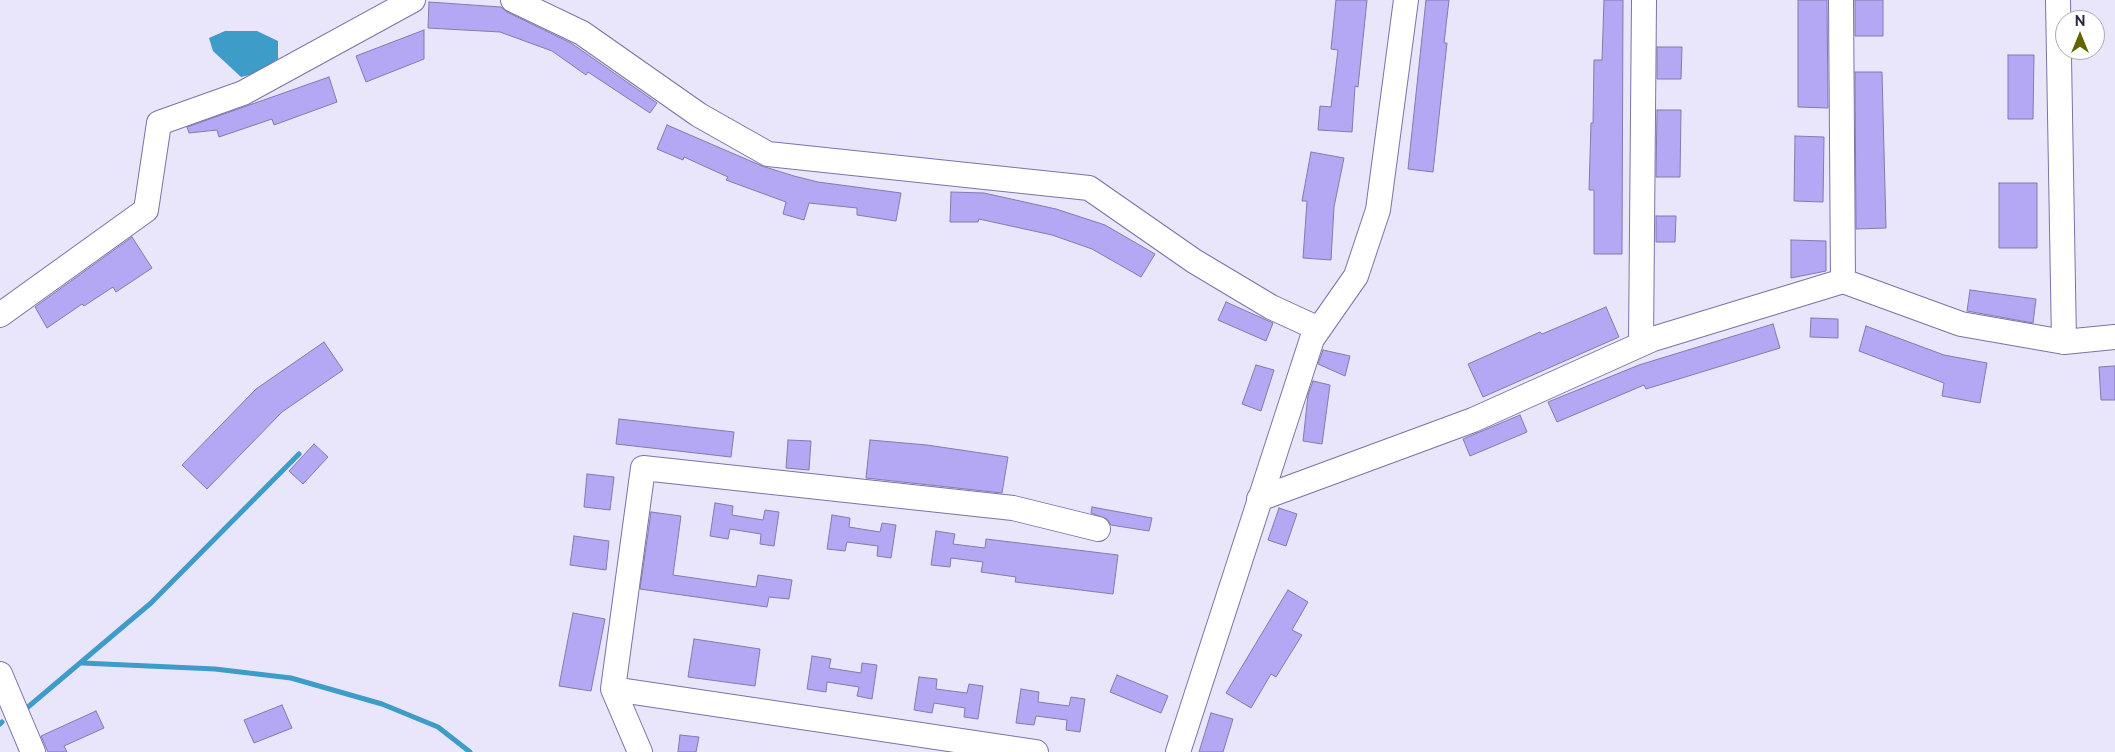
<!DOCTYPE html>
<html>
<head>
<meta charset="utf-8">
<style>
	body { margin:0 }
	#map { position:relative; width:2115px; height:752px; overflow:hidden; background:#e9e6fc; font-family:Raleway,sans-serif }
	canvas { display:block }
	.north { position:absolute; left:2055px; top:10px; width:50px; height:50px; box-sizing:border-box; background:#fff; border:1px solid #aaa9b1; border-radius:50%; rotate:0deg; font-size:14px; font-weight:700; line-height:20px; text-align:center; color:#2b273c }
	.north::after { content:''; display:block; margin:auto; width:18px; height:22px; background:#616400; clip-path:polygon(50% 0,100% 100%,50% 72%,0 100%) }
</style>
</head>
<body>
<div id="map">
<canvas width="2115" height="752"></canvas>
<div class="north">N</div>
</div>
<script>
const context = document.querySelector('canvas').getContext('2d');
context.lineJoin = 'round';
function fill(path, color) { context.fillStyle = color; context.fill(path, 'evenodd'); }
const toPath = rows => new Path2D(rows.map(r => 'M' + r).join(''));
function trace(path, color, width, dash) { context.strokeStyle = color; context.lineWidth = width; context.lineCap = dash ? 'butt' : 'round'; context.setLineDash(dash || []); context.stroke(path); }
const water = toPath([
	[225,31,257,31,278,41,278,59,254,74,241,77,213,51,209,38]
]);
const stream = toPath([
	[82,663,215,669,291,678,382,704,438,727,470,752],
	[28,707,151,603,299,454],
	[0,724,2,722]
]);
const building = toPath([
	[1336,0,1367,0,1358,87,1355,86,1352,132,1318,130,1320,106,1331,107,1338,50,1331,49,1336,0],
	[1426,0,1449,0,1444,43,1447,43,1433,172,1408,169,1426,0],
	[1604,0,1623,0,1622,254,1594,254,1594,190,1589,190,1591,123,1593,123,1594,60,1602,60,1604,0],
	[1798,0,1827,0,1828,108,1798,107,1798,0],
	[1855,0,1883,0,1883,36,1855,36,1855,0],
	[429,2,501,7,507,12,571,43,657,103,650,113,588,72,586,75,552,51,500,32,428,28,429,2],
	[424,30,424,59,366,82,356,56,424,30],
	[1657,47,1682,47,1681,79,1657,79,1657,47],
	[2008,55,2034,55,2033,119,2008,119,2008,55],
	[1855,72,1882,72,1886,228,1856,229,1855,72],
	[329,77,337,102,274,125,272,119,219,137,217,130,189,133,187,127,329,77],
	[1657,110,1681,110,1680,177,1656,177,1657,110],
	[667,125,762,166,794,176,818,182,901,193,896,221,857,215,857,208,809,203,804,220,783,214,786,202,726,180,728,177,684,157,683,160,657,149,667,125],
	[1795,136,1824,137,1823,202,1794,201,1795,136],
	[1311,152,1344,158,1334,207,1331,260,1303,258,1307,201,1302,201,1311,152],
	[1999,183,2037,183,2037,248,1999,248,1999,183],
	[951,192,984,193,1056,209,1105,225,1155,254,1141,277,1092,249,1052,235,979,219,978,222,950,222,951,192],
	[1656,216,1676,216,1675,242,1656,242,1656,216],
	[132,237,152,268,116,292,113,287,84,306,82,304,47,328,35,307,132,237],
	[1791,240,1826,241,1826,271,1791,278,1791,240],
	[1970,290,2036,299,2033,323,1967,311,1970,290],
	[1226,302,1273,323,1266,341,1218,320,1226,302],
	[1606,307,1619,337,1483,397,1468,364,1540,332,1542,334,1606,307],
	[1811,318,1838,319,1838,338,1810,337,1811,318],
	[1773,324,1780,348,1646,389,1644,385,1557,422,1548,402,1639,365,1773,324],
	[1866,326,1944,355,1987,363,1980,403,1942,396,1944,383,1859,351,1866,326],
	[324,342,343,370,282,412,207,489,182,465,256,389,324,342],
	[1323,350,1350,356,1345,376,1318,364,1323,350],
	[1256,365,1274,370,1261,411,1242,404,1256,365],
	[2115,366,2115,400,2101,400,2099,367,2115,366],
	[1313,381,1330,385,1322,444,1303,441,1308,395,1313,381],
	[1520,415,1527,432,1470,456,1463,439,1520,415],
	[619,419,734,432,731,457,616,444,619,419],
	[788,440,811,441,809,470,786,468,788,440],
	[870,440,927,445,1008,457,1002,493,866,478,870,440],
	[314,444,328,457,303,484,289,471,314,444],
	[587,474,614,477,610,510,584,507,587,474],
	[715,503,733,506,732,515,763,520,765,510,779,512,774,546,760,544,761,534,730,529,728,539,710,536,715,503],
	[1092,507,1152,518,1149,531,1111,525,1107,519,1091,513,1092,507],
	[1279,508,1297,514,1286,546,1268,540,1279,508],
	[651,512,681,516,673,575,756,587,758,575,792,580,789,599,769,597,767,607,640,589,651,512],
	[832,515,850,518,849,527,880,532,882,523,896,525,891,558,877,556,878,546,847,542,845,551,827,549,832,515],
	[936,531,955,534,953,544,985,548,986,539,1118,555,1113,594,1015,582,1016,577,981,572,983,562,951,558,950,567,931,565,936,531],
	[574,536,609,541,606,570,570,565,574,536],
	[1288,590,1308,602,1292,630,1302,635,1276,677,1271,674,1251,708,1226,693,1288,590],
	[573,613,605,619,591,691,559,686,573,613],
	[694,639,760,649,755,686,688,677,694,639],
	[812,656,831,659,829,668,861,673,862,663,877,665,872,699,857,696,859,687,827,682,826,692,807,689,812,656],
	[1117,675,1168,696,1161,713,1110,692,1117,675],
	[919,677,937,679,936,689,967,693,969,684,983,686,978,719,964,717,965,708,934,703,932,713,914,710,919,677],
	[1021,689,1039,692,1038,702,1069,706,1071,697,1085,699,1080,732,1066,730,1067,720,1036,716,1034,725,1016,723,1021,689],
	[282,705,292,728,254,743,244,720,282,705],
	[96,711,104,728,64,746,67,752,48,752,41,736,96,711],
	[1211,713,1233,719,1223,752,1199,752,1211,713],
	[680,735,699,737,696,752,678,752,680,735]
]);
const minor = toPath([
	[513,0,582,33,699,115,768,154,1089,188,1194,261,1271,307,1319,329],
	[1841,0,1843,281],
	[2058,0,2064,342],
	[0,315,146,210,159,123,243,93,413,0],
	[1641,344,1644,0],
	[1259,499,1473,420,1653,339,1843,281,1961,324,2064,342,2115,337],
	[0,674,33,752],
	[613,689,1036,752],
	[640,752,613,689,643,468,1013,508,1098,529],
	[1178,752,1312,339,1356,276,1378,210,1406,0]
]);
fill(water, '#3e9cc8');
trace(stream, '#3e9cc8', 5);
fill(building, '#b4a7f3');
trace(building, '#837bad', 1);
trace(minor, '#7c73a5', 26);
trace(minor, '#fff', 24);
</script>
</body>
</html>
